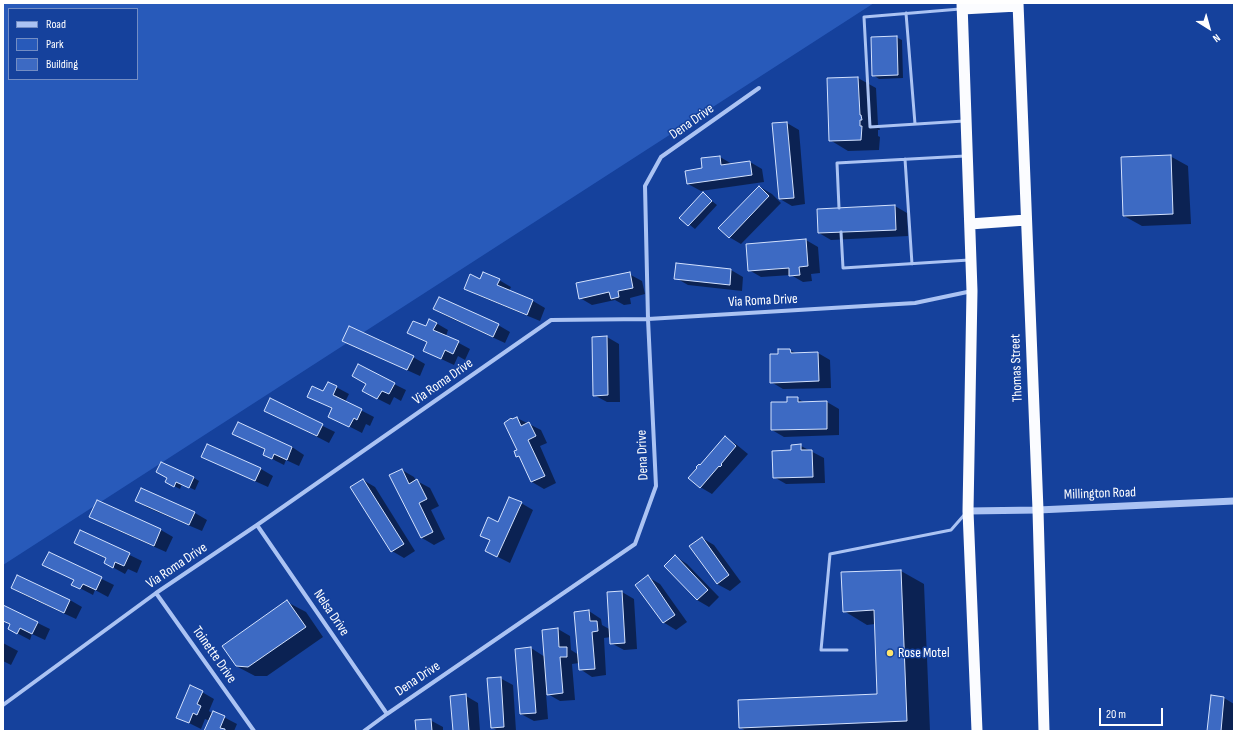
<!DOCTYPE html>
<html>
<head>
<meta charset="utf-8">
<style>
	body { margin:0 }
	#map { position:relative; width:1237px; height:734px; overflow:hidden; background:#15419c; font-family:"Sofia Sans Condensed",sans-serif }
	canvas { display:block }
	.frame { position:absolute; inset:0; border:4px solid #fff; pointer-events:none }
	.legend { position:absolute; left:8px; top:8px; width:130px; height:72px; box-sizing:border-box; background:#15419c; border:1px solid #738dc4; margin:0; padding:5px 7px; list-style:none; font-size:12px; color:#fff }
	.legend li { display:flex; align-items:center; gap:8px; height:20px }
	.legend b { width:20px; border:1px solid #738dc4 }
	.north { position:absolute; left:1189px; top:8px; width:40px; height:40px; -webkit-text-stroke:3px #15419c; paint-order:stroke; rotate:143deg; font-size:11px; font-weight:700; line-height:16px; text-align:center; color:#fff }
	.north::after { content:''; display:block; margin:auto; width:14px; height:18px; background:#fff; clip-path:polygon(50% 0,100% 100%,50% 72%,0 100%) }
	.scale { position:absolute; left:1099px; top:708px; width:64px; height:18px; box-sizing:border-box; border:2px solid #fff; border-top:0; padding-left:5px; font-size:12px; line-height:14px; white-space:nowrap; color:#fff; -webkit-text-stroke:3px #15419c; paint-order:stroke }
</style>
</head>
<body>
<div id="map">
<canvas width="1237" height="734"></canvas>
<div class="frame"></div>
<ul class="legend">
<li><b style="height:5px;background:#abc3f3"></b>Road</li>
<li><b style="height:11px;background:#285aba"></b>Park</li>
<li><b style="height:11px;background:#3d6ac3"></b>Building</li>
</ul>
<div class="north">N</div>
<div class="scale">20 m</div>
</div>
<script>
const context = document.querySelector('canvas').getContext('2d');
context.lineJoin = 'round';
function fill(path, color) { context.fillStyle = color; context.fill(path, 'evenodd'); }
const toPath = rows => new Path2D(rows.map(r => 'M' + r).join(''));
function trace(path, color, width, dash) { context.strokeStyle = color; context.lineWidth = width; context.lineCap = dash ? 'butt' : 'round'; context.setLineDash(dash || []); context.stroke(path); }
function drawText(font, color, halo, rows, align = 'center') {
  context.font = font + ' "Sofia Sans Condensed",sans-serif'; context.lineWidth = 3; context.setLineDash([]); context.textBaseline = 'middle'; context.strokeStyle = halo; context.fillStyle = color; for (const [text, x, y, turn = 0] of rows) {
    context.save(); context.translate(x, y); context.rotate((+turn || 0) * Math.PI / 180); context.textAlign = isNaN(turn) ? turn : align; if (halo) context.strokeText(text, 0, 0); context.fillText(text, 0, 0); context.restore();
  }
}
const green = toPath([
	[3,3,874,3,3,565],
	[9,9,137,9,137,79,9,79]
]);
const shadow = toPath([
	[896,37,902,40,903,78,879,79,873,75],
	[858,78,876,88,878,125,879,126,880,130,878,130,878,136,880,137,879,150,848,151,830,140,828,79],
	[787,123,799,130,805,204,792,206,780,199],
	[1170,156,1188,166,1191,224,1142,226,1124,216],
	[720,157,732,164,750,162,762,169,764,182,701,191,688,184,703,169],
	[760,187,772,194,781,203,741,244,729,237],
	[703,194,717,205,695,229,681,218],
	[895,206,907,213,908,236,831,240,819,233],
	[806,240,818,247,820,273,811,274,812,281,803,282,791,275,761,277,749,270,748,244],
	[677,264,731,270,743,277,742,291,688,285,676,278],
	[629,274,642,281,645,294,630,298,631,304,624,305,615,300,592,305,580,298],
	[481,280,499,280,511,287,509,291,533,301,545,308,540,321,477,295,465,288],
	[434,309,498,325,510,332,505,343,446,316],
	[436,323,448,330,446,336,470,349,465,360,458,356,454,365,437,357,425,350,428,343,409,333],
	[607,337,619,344,620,402,607,402,594,395],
	[343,340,413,357,425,364,420,376,356,347],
	[779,350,790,350,798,354,818,353,830,360,831,388,783,389,771,382,779,355],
	[367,384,394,384,406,390,401,401,394,397,390,405,376,398],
	[336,387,349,394,345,402,374,417,370,426,366,424,362,433,329,416,333,409,308,396,324,393],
	[797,398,805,403,827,402,839,409,839,435,784,437,772,430,788,403],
	[270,400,335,432,329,443,265,410],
	[510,417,514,419,517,418,541,430,547,443,540,446,556,483,544,489,532,482,522,459,517,456,518,450],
	[239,423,292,447,304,455,299,466,286,460,284,465,276,461,264,454,266,450,234,434],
	[725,438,737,445,748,454,732,472,733,473,732,472,712,494,700,487,700,466],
	[207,445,261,469,273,476,268,487,215,463,202,456],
	[801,446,824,458,825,483,786,484,774,477,792,451],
	[402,470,414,477,416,481,417,481,430,488,439,506,431,510,445,539,434,545,422,538],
	[194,478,199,481,195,490,182,484,180,489,166,482],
	[363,480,375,487,415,551,404,558,392,551],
	[141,490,195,513,207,520,202,531,148,508,136,501],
	[98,501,161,530,173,537,166,552,103,524,91,517],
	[521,503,533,510,510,563,486,551,490,541,481,535,499,523],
	[80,531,142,561,137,573,128,569,125,574,105,563,107,559,75,543],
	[702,538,714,545,741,582,730,591,717,584],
	[49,553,114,585,108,597,95,590,93,595,72,584,75,580],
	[675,556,687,564,719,597,709,607,697,600],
	[901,571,924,584,930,731,746,731,740,727,878,695,875,624,867,625,844,611],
	[648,577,660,584,687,622,676,630,663,622],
	[12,588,70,600,82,607,76,619,24,595],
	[622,592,634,599,637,649,624,650,611,643,611,637,604,638,606,675,592,677,580,669,579,663,572,664,575,700,560,701,546,693,548,719,534,721,521,714,531,648,545,657,558,629,570,636,571,650,579,655,589,611,601,619,602,625,611,630],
	[287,602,306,612,323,637,267,676,255,676,236,666],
	[3,606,50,629,45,640,32,634,30,640,9,629,11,625,3,621],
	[3,643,18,651,11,665,3,661],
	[500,678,513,685,516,731,498,731,491,727],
	[202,692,214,699,209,711,213,714,214,712,237,724,234,731,205,731,210,721,205,719,201,729,177,717],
	[466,696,478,703,480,731,454,731],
	[1212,697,1224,698,1234,704,1233,731,1208,731],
	[430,720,443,727,443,731,417,731]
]);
const building = toPath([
	[897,36,898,75,872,76,871,37,897,36],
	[858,77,860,115,861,115,862,120,860,120,860,126,862,126,861,140,829,141,827,78,858,77],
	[787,122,794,198,779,199,772,123,787,122],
	[1171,155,1173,214,1123,216,1121,157,1171,155],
	[720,156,721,165,750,161,752,175,687,184,685,171,702,168,701,158,720,156],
	[759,186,769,196,729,238,718,228,759,186],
	[703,192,712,201,688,226,679,218,703,192],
	[895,205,896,230,818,233,817,209,895,205],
	[806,239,808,266,799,267,800,275,789,276,789,268,748,271,746,244,806,239],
	[676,263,731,269,730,285,674,279,676,263],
	[483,272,500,279,497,285,533,300,527,315,464,289,470,274,480,279,483,272],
	[630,272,633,288,618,291,619,297,611,299,609,292,579,299,576,283,630,272],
	[439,297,499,324,493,337,433,309,439,297],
	[429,319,437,323,433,330,459,341,453,354,445,350,441,359,423,351,427,342,407,333,413,321,426,326,429,319],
	[349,326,414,356,407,370,342,341,349,326],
	[607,336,608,395,593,396,592,337,607,336],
	[778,349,790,349,791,353,818,352,819,381,770,383,770,354,778,354,778,349],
	[358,364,395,383,389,394,382,391,377,399,362,391,366,384,352,376,358,364],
	[328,382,337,386,333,395,362,409,357,420,354,418,349,427,328,417,332,408,307,397,312,386,323,391,328,382],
	[787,397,798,397,798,402,827,401,827,429,771,430,771,402,787,402,787,397],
	[270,398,323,424,317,436,264,411,270,398],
	[517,417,521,426,529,422,536,436,528,440,545,476,531,482,519,456,516,457,514,451,517,450,504,423,511,418,512,419,517,417],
	[238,422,292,447,287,460,274,454,272,459,263,455,265,449,232,434,238,422],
	[725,436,736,446,721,464,722,465,720,467,719,466,700,488,688,478,697,468,696,467,699,464,700,465,725,436],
	[207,444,261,468,255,481,201,457,207,444],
	[801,444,801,450,812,450,813,477,773,478,772,451,791,450,791,445,801,444],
	[161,462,194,477,189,488,176,482,174,487,165,482,167,478,156,472,161,462],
	[402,469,409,484,417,479,427,499,419,503,433,532,421,538,389,475,402,469],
	[363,479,404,544,391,552,350,487,363,479],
	[141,488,195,512,189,525,135,501,141,488],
	[509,497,522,502,497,557,485,551,490,540,480,536,488,517,498,522,509,497],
	[97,500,161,529,154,546,89,517,97,500],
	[80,530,130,553,124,566,115,562,113,568,104,563,106,558,74,543,80,530],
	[702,537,729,575,717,584,689,546,702,537],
	[49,552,102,577,96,590,83,584,80,589,71,585,74,580,42,565,49,552],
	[675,555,708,590,697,600,664,566,675,555],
	[901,570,907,721,739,728,738,700,877,694,874,610,843,612,841,572,901,570],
	[17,575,70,600,64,613,11,588,17,575],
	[648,575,675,615,663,623,635,585,648,575],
	[622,591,625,643,610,644,607,592,622,591],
	[287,600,306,627,248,667,236,666,222,646,287,600],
	[3,605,38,622,32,634,20,628,17,634,8,629,10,624,3,621,3,605],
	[589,610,590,621,597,621,598,631,592,632,595,669,579,670,574,612,589,610],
	[558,628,559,647,567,647,567,657,560,657,563,693,547,695,542,630,558,628],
	[531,647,536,713,520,714,515,649,531,647],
	[501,677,504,727,491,728,487,678,501,677],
	[190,685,203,691,197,704,201,706,197,715,193,713,189,723,176,718,190,685],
	[466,694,469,731,453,731,450,696,466,694],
	[1211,695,1224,697,1221,731,1207,731,1211,695],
	[213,711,225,716,220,728,225,729,225,731,204,731,213,711],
	[431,719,432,731,416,731,415,720,431,719]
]);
const service = toPath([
	[960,9,864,17,870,127,964,121],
	[906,13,915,124],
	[905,159,912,264],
	[839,208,837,163,965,156],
	[841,232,843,268,969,260],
	[847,650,821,650,830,554,951,530,965,514]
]);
const minor = toPath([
	[257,525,387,714],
	[156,593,254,731],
	[3,705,156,593,257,525,551,320,648,319,915,303,972,291],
	[364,731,387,714,635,544,656,486,648,319,645,186,661,157,759,88]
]);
const tertiary = toPath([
	[968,511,1038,510,1234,501]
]);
const trunk = toPath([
	[962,3,972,291,968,511,977,731],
	[1018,3,1038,510,1044,731],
	[962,9,1018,6],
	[970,224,1026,220]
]);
const markers = [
	[890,653,4,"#ffe56d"]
];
const streetNames = [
	["Dena Drive",692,122,-35],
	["Via Roma Drive",763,301,-3],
	["Thomas Street",1017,368,-92],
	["Via Roma Drive",443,382,-35],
	["Dena Drive",643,455,-92],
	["Millington Road",1100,494,-2],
	["Via Roma Drive",177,566,-34],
	["Nelsa Drive",331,613,56],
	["Toinette Drive",214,655,55],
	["Dena Drive",418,679,-34]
];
const poiNames = [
	["Rose Motel",898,653]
];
fill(green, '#285aba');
fill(shadow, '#0007');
fill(building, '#3d6ac3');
trace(building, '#d3e1fd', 1);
trace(service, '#abc3f3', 3);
trace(minor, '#abc3f3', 4);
trace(tertiary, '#abc3f3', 7);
trace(trunk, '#fbfcff', 11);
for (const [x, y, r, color] of markers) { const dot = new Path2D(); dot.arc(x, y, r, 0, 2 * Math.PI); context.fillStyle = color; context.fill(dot); trace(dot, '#15419c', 1.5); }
drawText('14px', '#fff', '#15419c', streetNames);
drawText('14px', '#fff', '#15419c', poiNames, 'left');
</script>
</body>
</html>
